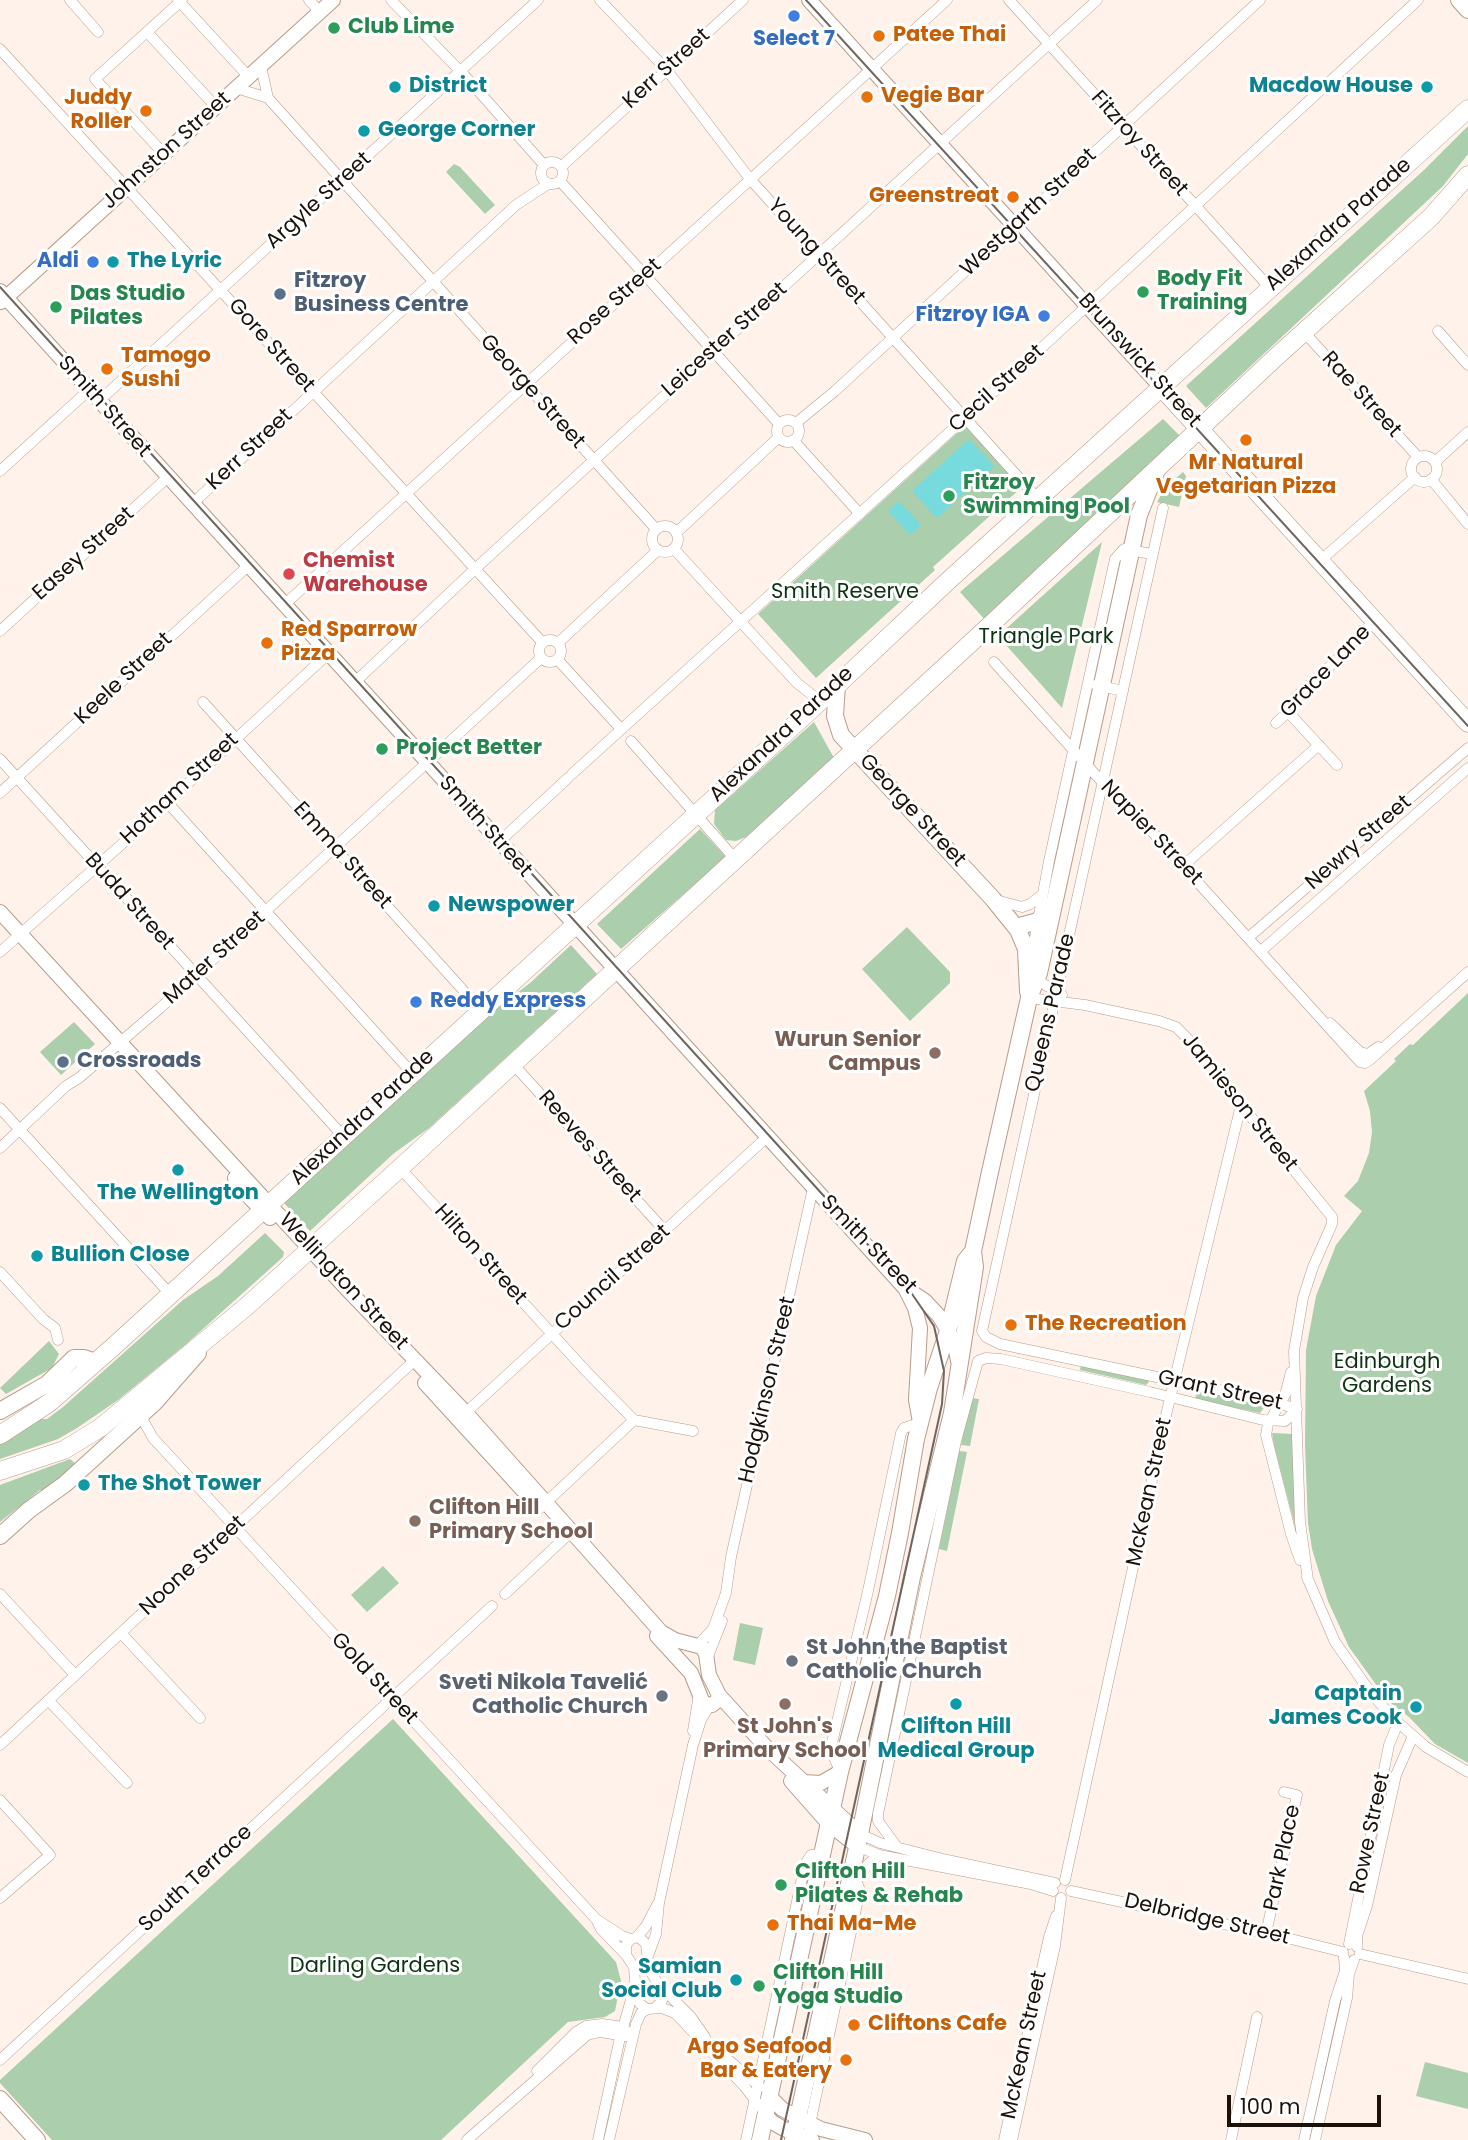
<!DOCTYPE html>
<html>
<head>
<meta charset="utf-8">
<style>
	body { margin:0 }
	#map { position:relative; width:1468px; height:2140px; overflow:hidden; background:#fef2ea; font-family:Poppins,sans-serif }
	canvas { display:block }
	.scale { position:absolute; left:1227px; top:2095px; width:154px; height:32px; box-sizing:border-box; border:4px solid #1b110a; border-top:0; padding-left:9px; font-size:21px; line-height:24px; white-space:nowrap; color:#1b110a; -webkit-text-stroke:5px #fff; paint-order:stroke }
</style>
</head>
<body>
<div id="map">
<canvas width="1468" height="2140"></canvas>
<div class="scale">100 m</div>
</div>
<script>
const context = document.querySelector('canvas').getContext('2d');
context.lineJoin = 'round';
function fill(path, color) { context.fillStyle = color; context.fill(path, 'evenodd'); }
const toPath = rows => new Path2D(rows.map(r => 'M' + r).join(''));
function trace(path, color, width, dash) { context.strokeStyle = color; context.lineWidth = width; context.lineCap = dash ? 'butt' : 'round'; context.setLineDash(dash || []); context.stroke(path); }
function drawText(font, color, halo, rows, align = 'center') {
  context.font = font + ' Poppins,sans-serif'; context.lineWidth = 6; context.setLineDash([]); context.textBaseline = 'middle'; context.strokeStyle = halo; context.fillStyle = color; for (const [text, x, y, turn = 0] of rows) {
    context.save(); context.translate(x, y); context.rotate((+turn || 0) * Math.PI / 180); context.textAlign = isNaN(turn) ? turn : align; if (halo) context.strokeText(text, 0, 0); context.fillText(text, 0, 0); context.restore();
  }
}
const green = toPath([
	[1468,126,1468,154,1443,186,1206,408,1186,386,1424,170],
	[454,164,460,167,495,205,485,214,446,172],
	[1163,419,1181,437,986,621,960,592],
	[966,425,1022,487,933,567,935,570,816,678,758,614],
	[1183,472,1186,476,1179,507,1157,502,1165,488],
	[1102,542,1062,708,998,636],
	[814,722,834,758,746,837,736,841,726,840,714,824,715,810],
	[700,829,726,857,621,949,597,924],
	[907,927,950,972,950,983,910,1021,862,969],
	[571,945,597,974,429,1128,393,1154,310,1231,284,1203,492,1012,530,983],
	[1468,993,1468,1763,1435,1744,1409,1717,1387,1700,1349,1647,1328,1601,1312,1549,1308,1523,1305,1445,1306,1350,1316,1296,1336,1245,1362,1211,1344,1196,1358,1181,1369,1153,1372,1132,1370,1111,1364,1091,1396,1061,1394,1059,1410,1044,1413,1045],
	[74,1022,95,1044,61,1075,40,1052],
	[265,1233,284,1252,283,1257,185,1345,118,1400,77,1428,58,1439,0,1459,0,1442,39,1419,47,1419,63,1407,183,1300,218,1276],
	[49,1341,59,1354,52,1368,6,1394,0,1388],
	[1081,1365,1148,1380,1149,1382,1146,1385,1080,1370],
	[1197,1390,1266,1405,1260,1413,1195,1399],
	[971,1398,979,1399,970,1446,961,1445],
	[1272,1433,1293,1434,1295,1526,1274,1445],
	[959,1451,967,1452,947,1551,939,1549],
	[70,1459,78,1466,48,1491,40,1490,0,1522,0,1485],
	[383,1566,399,1583,367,1612,351,1595],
	[740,1623,763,1628,755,1665,733,1660],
	[393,1719,616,1962,621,1981,615,2011,605,2017,568,2022,441,2140,52,2140,0,2083,0,2080],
	[1425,2062,1468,2073,1468,2109,1416,2096]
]);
const water = toPath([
	[969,439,994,466,937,518,912,491],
	[899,501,921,525,910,535,888,511]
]);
const street = toPath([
	[70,0,98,32],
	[178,0,249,77],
	[309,0,320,12],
	[391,0,465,76,544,165],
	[600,0,666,69,750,179,1038,499],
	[1009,0,1270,288],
	[147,32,216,107],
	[0,49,542,642],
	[261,66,268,98,656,529],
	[236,88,268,98],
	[164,154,95,79,182,0],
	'541 173a11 11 0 1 1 22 0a11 11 0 1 1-22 0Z',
	[561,167,743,0],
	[560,181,779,424],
	[1438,331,1468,365],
	[1304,332,1418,457],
	[99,401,538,0],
	'777 431a11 11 0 1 1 22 0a11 11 0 1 1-22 0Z',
	[796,423,835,391,1260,0],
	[793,440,860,514],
	'1411 469a13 13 0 1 1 26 0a13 13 0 1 1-26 0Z',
	[1435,462,1468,432],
	[0,471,89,390],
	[1431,479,1468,524],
	[192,504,516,205,548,184],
	'652 539a13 13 0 1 1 26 0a13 13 0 1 1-26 0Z',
	[676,533,779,437],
	[674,549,797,683,820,701],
	[1320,561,1415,477],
	[284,605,947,0],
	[0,631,168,477],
	'539 651a11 11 0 1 1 22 0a11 11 0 1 1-22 0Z',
	[558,643,657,551],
	[557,659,621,729],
	[994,662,1103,783,1146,825,1360,1062,1365,1063,1371,1059,1468,972],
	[354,683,475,569,1097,0],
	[1096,685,1123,691],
	[203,702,481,1010],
	[1288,712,1337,765],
	[1276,723,1288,712,1297,696,1339,658,1347,647,1375,621],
	[631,741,736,860],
	[0,759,343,1136],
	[572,774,996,390,1418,0],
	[0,793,248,566],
	[167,802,412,1073],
	[499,842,568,778],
	[1183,866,1319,745],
	[996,900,1022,907,1030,904,1043,894],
	[1249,937,1468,748],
	[1261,951,1468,768],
	[0,952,122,844,328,654],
	[1031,959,1049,861,1115,559,1124,549,1152,554],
	[1037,980,1062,995],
	[1029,998,1085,1005,1159,1021,1176,1027,1187,1038,1332,1217,1332,1224,1313,1267,1303,1298,1294,1351,1300,1522,1308,1580],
	[1330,1023,1360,1052,1368,1054,1378,1047],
	[513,1064,665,1231],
	[0,1108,171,1295],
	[0,1148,66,1086,79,1078,160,1008,541,658],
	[400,1168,586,1371,634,1420,693,1431],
	[0,1272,43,1319,55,1328,58,1340],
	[1291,1372,1285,1395,1268,1424,1266,1435,1291,1534,1300,1560],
	[142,1413,144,1422,153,1438,596,1919,601,1929,626,1955,634,1967,636,1994,640,2004,647,2009,662,2008,675,2013,744,2086,766,2114],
	[461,1417,767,1137],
	[539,1509,634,1420],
	[1307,1577,1335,1642,1371,1693,1392,1717,1426,1747,1468,1772],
	[0,1594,75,1675],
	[505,1594,572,1531],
	[121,1633,200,1718],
	[698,1645,713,1629,726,1593,731,1557,813,1188],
	[707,1659,722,1621],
	[48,1700,127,1783],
	[693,1731,699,1694],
	[0,1745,416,1359],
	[840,1771,833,1755,831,1747,868,1591,901,1433,904,1428,919,1423],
	[0,1800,50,1855,0,1898],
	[860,1834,880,1843,947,1860,1055,1883],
	[857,1846,879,1855,1031,1884,1053,1891],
	[897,1847,878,1821,878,1814,956,1441,978,1361,986,1358,1001,1359,1150,1392,1263,1420,1285,1421,1297,1409,1271,1401,1000,1344,986,1337,982,1331,1163,508],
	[857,1879,868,1864,879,1855],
	[1065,1880,1167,1411,1241,1105],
	[1071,1891,1275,1935,1343,1952],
	[596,1919,622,1936,631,1939],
	[1266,1933,1297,1795,1284,1792],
	[637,1937,646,1926,658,1903],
	[1349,1944,1389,1745,1398,1723],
	[1357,1947,1357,1936,1367,1906,1396,1775,1413,1736],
	[1360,1954,1468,1979],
	[626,1955,626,1945,631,1939,639,1937,646,1944,649,1969,663,1992,662,2001,655,2008],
	[648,1956,656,1934,659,1903,693,1745,701,1720,710,1705],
	[661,1987,691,2017,705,2037],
	[718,2051,760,2087],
	[0,2060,492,1606],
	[537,2071,576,2032,586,2026,602,2024,623,2027,632,2037],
	[809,2129,860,1890,852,1871],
	[467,2140,587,2035,600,2032,632,2037],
	[598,2140,619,2042,634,1989],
	[609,2140,636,2024,641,2013,648,2009],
	[746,2140,805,1864,811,1855,821,1854],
	[1004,2140,1049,1937,1056,1916],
	[1012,2140,1055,1946,1061,1898],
	[1231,2140,1257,2017],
	[1304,2140,1335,2001,1345,1971,1344,1957],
	[1315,2140,1347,1998,1349,1974,1354,1960]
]);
const secondary = toPath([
	[809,0,1161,387],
	[0,291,904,1287,925,1301,939,1316,954,1341,958,1361],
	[1,302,333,0],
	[0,912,346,1288,466,1413,661,1632,675,1640,702,1647,706,1654,709,1675,719,1695,766,1747,860,1834],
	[235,1178,251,1199,270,1218],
	[906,1290,915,1308,920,1328,916,1400,920,1422],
	[425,1383,532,1500],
	[657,1636,691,1673,703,1703,712,1705,717,1701,719,1695],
	[791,1781,829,1824,857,1846],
	[803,1782,821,1783,840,1772],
	[770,2097,782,2109,821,2129,865,2140],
	[766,2115,772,2122,784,2129,812,2140]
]);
const primary = toPath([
	[1459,0,1468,10],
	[837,685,835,716,841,735,993,899,1018,930,1026,949,1028,992],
	[1016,927,1038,921,1050,906],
	[0,1411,47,1384,74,1358,84,1358,96,1362],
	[0,1536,29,1510,65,1484,155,1402,198,1353],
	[0,2099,37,2140],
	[760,2140,840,1772,887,1596,900,1533,916,1439,929,1388,948,1331,965,1261,973,1251],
	[793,2140,860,1834,912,1577,952,1413,975,1267,973,1251,990,1172,1029,998,1039,973,1139,515,1157,470]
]);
const highway = toPath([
	[1161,387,1468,723],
	[0,1435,49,1403,113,1347,815,706,949,580,1468,109],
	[0,1471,64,1450,100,1428,247,1306,400,1168,987,628,1275,358,1431,217,1468,175]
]);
const tram = toPath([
	[806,0,1468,726],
	[0,287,910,1291,934,1326,944,1371,942,1404,781,2140]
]);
const markers = [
	[794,16,7,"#3f7fe0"],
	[334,28,7,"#2e9e5b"],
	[879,36,7,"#e8710a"],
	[395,87,7,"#0f9aa8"],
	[1427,87,7,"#0f9aa8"],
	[867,97,7,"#e8710a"],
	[146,111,7,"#e8710a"],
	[364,131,7,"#0f9aa8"],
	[1013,197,7,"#e8710a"],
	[93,262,7,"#3f7fe0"],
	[113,262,7,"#0f9aa8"],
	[1143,292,7,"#2e9e5b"],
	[280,294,7,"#5c6f8a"],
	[56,307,7,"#2e9e5b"],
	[1044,316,7,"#3f7fe0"],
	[107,369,7,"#e8710a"],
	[1246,440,7,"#e8710a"],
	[949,496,7,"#2e9e5b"],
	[289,574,7,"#e0444e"],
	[267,643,7,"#e8710a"],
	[382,749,7,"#2e9e5b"],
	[434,906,7,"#0f9aa8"],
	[416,1002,7,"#3f7fe0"],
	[935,1053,7,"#8d6e63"],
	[63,1062,7,"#5c6f8a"],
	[178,1170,7,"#0f9aa8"],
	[37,1256,7,"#0f9aa8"],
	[1011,1325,7,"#e8710a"],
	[84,1485,7,"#0f9aa8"],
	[415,1521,7,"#8d6e63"],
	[792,1661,7,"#6b7280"],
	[662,1696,7,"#6b7280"],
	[785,1704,7,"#8d6e63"],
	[956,1704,7,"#0f9aa8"],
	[1416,1707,7,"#0f9aa8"],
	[781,1885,7,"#2e9e5b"],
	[773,1925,7,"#e8710a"],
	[736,1980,7,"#0f9aa8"],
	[759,1986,7,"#2e9e5b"],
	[854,2025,7,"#e8710a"],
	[846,2060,7,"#e8710a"]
];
const leisureNames = [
	["Club Lime",348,28],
	["Body Fit",1157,280],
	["Training",1157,304],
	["Das Studio",70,295],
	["Pilates",70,319],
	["Fitzroy",963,484],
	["Swimming Pool",963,508],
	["Project Better",396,749],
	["Clifton Hill",795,1873],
	["Pilates & Rehab",795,1897],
	["Clifton Hill",773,1974],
	["Yoga Studio",773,1998]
];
const foodNames = [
	["Patee Thai",893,36],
	["Vegie Bar",881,97],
	["Juddy",132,99,"right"],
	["Roller",132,123,"right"],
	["Greenstreat",999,197,"right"],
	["Tamogo",121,357],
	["Sushi",121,381],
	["Mr Natural",1246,464,"center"],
	["Vegetarian Pizza",1246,488,"center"],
	["Red Sparrow",281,631],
	["Pizza",281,655],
	["The Recreation",1025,1325],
	["Thai Ma-Me",787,1925],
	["Cliftons Cafe",868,2025],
	["Argo Seafood",832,2048,"right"],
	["Bar & Eatery",832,2072,"right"]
];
const shopNames = [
	["Select 7",794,40,"center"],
	["Aldi",79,262],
	["Fitzroy IGA",1030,316],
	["Reddy Express",430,1002,"left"]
];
const streetNames = [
	["Kerr Street",667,69,-42],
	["Fitzroy Street",1139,144,48],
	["Johnston Street",167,151,-42],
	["Argyle Street",319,201,-42],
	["Westgarth Street",1029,213,-43],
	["Alexandra Parade",1339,225,-42],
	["Young Street",816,252,48],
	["Rose Street",615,302,-42],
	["Leicester Street",725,340,-42],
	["Gore Street",271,346,48],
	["Brunswick Street",1139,361,48],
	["Cecil Street",997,389,-42],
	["George Street",532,392,48],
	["Rae Street",1361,395,48],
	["Smith Street",104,407,48],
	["Kerr Street",250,450,-43],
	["Easey Street",84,554,-42],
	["Grace Lane",1326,672,-46],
	["Keele Street",124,679,-43],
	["Alexandra Parade",782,735,-43],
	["Hotham Street",180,789,-43],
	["George Street",912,811,47],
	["Smith Street",485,827,48],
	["Napier Street",1151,833,46],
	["Newry Street",1359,843,-41],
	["Emma Street",342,856,48],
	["Budd Street",129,902,48],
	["Mater Street",215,958,-42],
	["Queens Parade",1051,1013,-77],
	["Jamieson Street",1239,1103,51],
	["Alexandra Parade",363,1118,-43],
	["Reeves Street",589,1147,48],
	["Smith Street",868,1245,46],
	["Hilton Street",480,1255,48],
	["Council Street",613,1278,-42],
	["Wellington Street",343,1282,47],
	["Hodgkinson Street",768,1390,-77],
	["Grant Street",1220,1391,12],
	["McKean Street",1150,1492,-78],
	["Noone Street",193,1566,-43],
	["Gold Street",374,1679,47],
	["Rowe Street",1371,1833,-78],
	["Park Place",1283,1858,-78],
	["South Terrace",196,1879,-43],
	["Delbridge Street",1207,1920,13],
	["McKean Street",1025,2045,-78]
];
const cultureNames = [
	["District",409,87],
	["Macdow House",1413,87,"right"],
	["George Corner",378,131],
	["The Lyric",127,262],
	["Newspower",448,906],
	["The Wellington",178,1194,"center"],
	["Bullion Close",51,1256],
	["The Shot Tower",98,1485],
	["Captain",1402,1695,"right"],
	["James Cook",1402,1719,"right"],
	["Clifton Hill",956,1728,"center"],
	["Medical Group",956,1752,"center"],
	["Samian",722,1968,"right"],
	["Social Club",722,1992,"right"]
];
const serviceNames = [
	["Fitzroy",294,282],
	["Business Centre",294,306],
	["Crossroads",77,1062]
];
const healthNames = [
	["Chemist",303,562],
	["Warehouse",303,586]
];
const parkNames = [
	["Smith Reserve",845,593],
	["Triangle Park",1046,638],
	["Edinburgh",1387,1363],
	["Gardens",1387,1387],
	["Darling Gardens",375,1967]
];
const educationNames = [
	["Wurun Senior",921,1041],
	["Campus",921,1065],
	["Clifton Hill",429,1509,"left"],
	["Primary School",429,1533,"left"],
	["St John's",785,1728,"center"],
	["Primary School",785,1752,"center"]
];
const worshipNames = [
	["St John the Baptist",806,1649],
	["Catholic Church",806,1673],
	["Sveti Nikola Tavelić",648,1684,"right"],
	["Catholic Church",648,1708,"right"]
];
fill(green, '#abceac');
fill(water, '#77dbde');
trace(street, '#b89c8a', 11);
trace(secondary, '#b89c8a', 16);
trace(primary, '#b89c8a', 18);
trace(highway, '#b89c8a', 19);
trace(street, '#fff', 10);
trace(secondary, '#fff', 14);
trace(primary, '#fff', 16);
trace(highway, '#fff', 18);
trace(tram, '#71665f', 2);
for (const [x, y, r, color] of markers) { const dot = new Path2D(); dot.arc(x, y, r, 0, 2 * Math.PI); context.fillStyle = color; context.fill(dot); trace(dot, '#fff', 2.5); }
drawText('bold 21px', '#27864d', '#fff', leisureNames, 'left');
drawText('bold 21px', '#c56008', '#fff', foodNames, 'left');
drawText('bold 21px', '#366cbe', '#fff', shopNames, 'right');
drawText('21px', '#1b110a', '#fff', streetNames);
drawText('bold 21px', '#0d838f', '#fff', cultureNames, 'left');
drawText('bold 21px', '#4e5e75', '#fff', serviceNames, 'left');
drawText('bold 21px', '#be3a42', '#fff', healthNames, 'left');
drawText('21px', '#0c3412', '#fff', parkNames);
drawText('bold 21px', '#785e54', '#fff', educationNames, 'right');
drawText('bold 21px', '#5b616d', '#fff', worshipNames, 'left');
</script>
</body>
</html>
